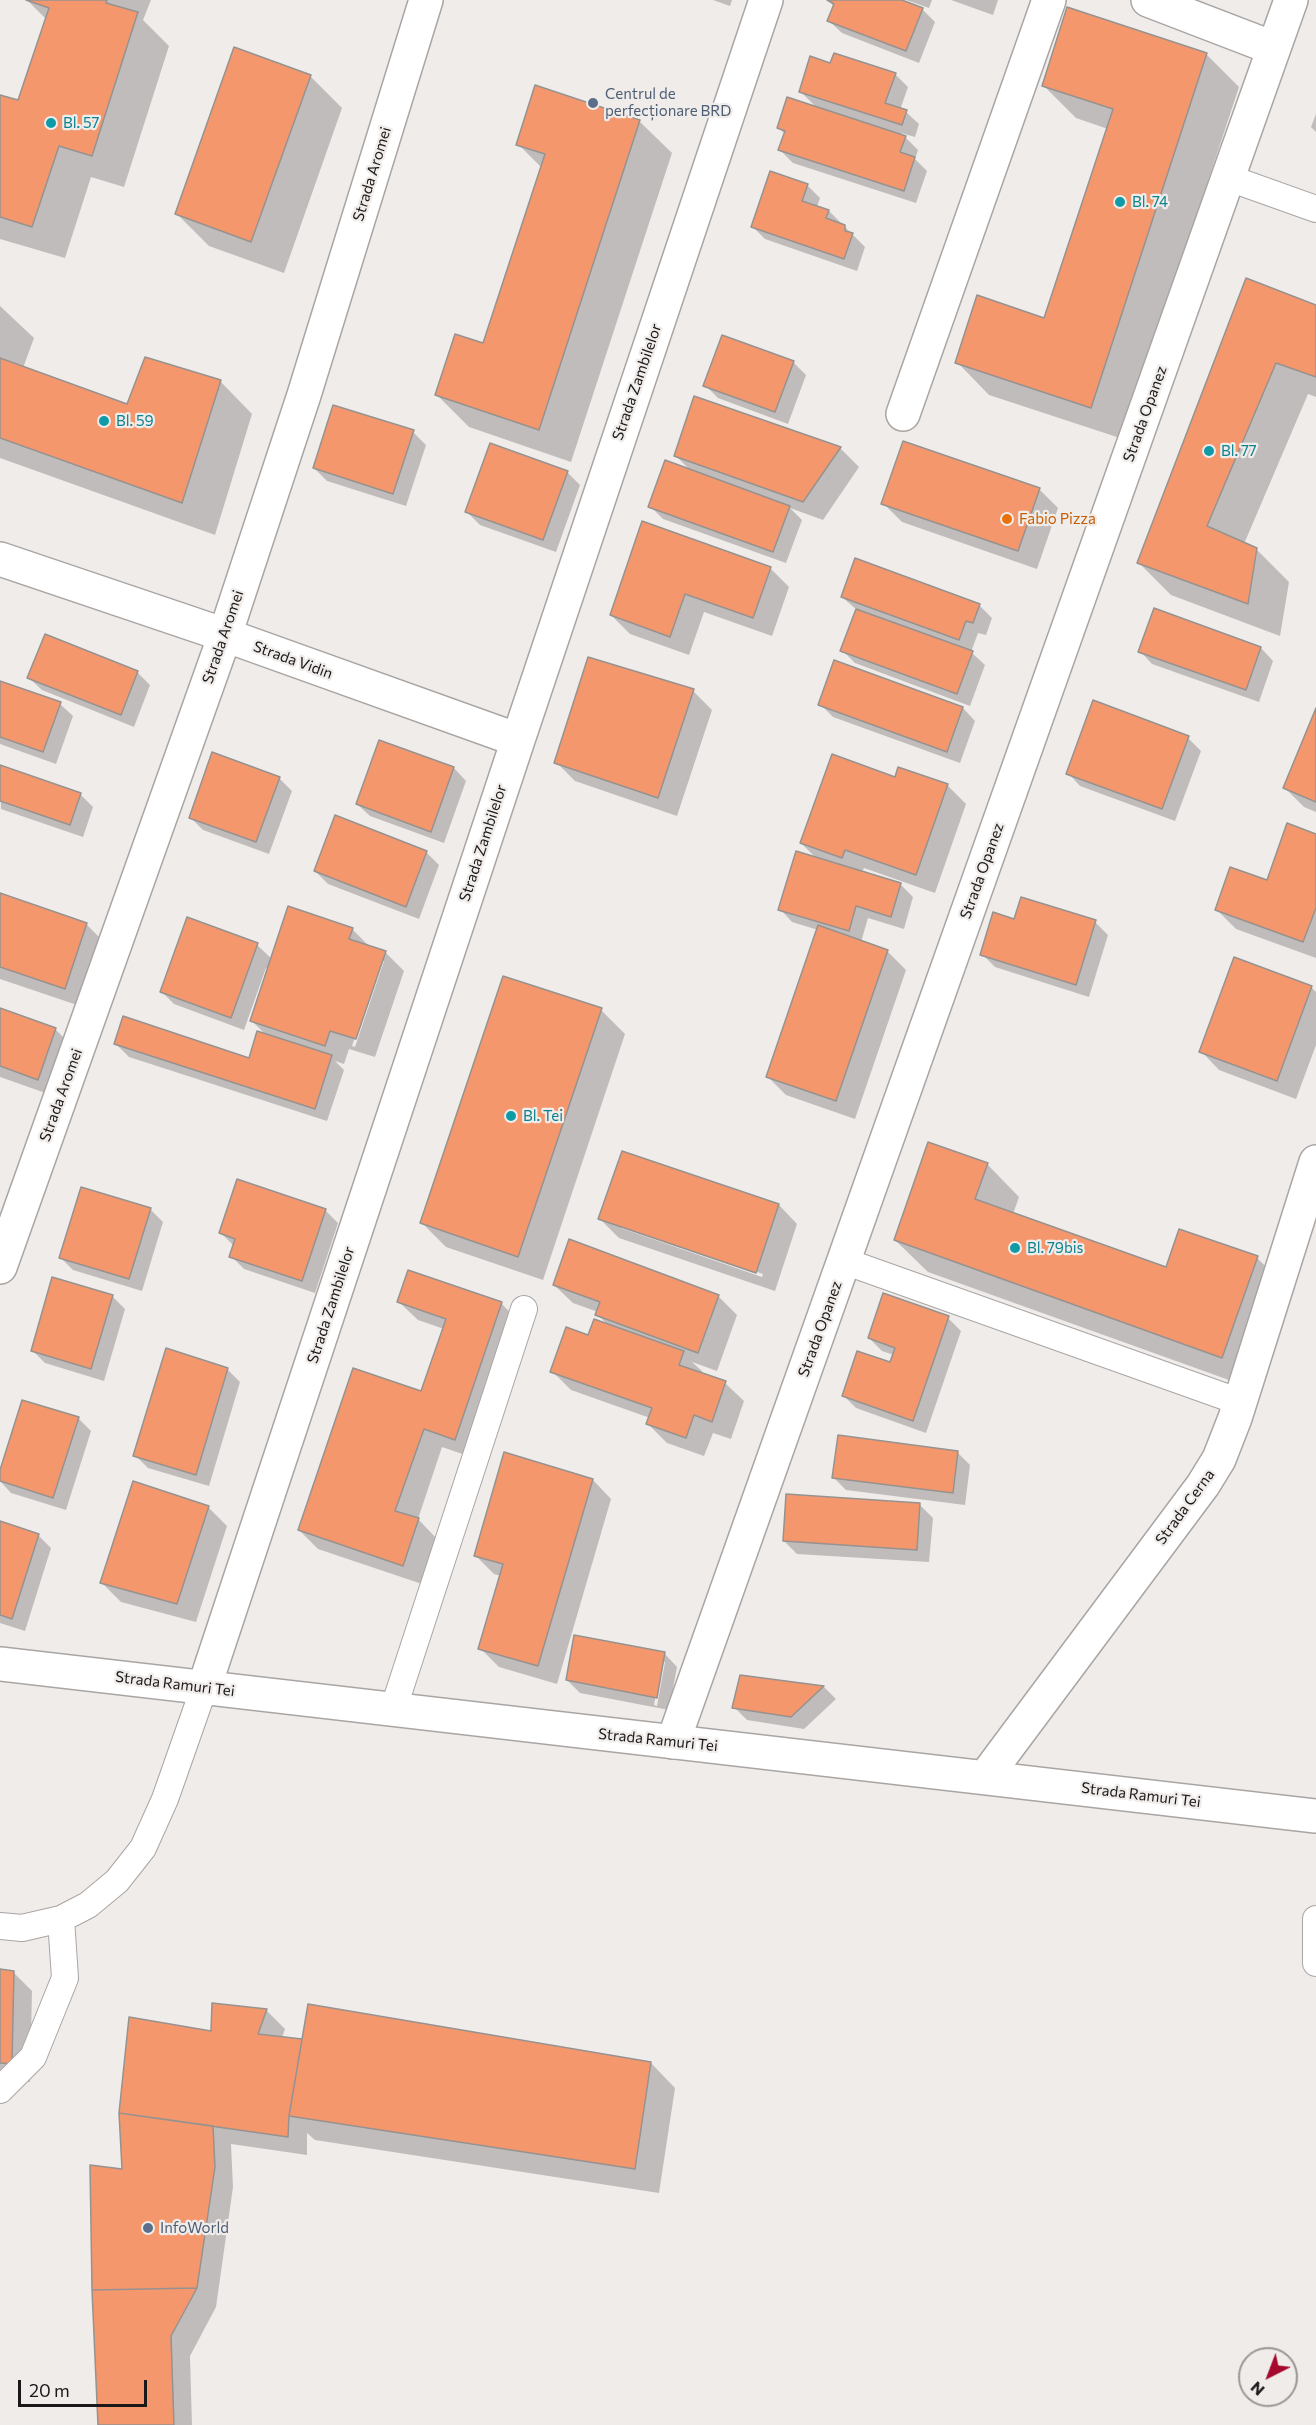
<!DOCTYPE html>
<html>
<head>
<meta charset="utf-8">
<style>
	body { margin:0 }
	#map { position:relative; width:1316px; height:2425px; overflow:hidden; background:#f0ecea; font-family:Commissioner,sans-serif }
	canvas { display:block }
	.north { position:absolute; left:1238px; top:2347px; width:60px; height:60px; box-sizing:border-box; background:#f0ecea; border:2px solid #9a9796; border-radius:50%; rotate:222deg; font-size:16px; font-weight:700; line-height:24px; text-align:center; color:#1a1818 }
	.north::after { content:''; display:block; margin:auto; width:21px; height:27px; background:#a5092d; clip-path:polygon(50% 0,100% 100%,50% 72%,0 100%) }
	.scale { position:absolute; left:18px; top:2380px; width:129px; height:27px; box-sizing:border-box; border:3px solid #1a1818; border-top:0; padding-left:8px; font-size:18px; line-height:21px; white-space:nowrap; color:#1a1818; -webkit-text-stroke:4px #f0ecea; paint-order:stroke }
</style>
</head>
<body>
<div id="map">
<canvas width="1316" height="2425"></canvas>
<div class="north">N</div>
<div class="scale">20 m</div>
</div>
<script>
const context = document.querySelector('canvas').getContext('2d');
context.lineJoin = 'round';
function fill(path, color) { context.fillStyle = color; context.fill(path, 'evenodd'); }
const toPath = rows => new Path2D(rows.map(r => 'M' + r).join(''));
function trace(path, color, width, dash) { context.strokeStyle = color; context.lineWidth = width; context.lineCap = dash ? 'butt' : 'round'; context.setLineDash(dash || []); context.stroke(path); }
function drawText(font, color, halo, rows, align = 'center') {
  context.font = font + ' Commissioner,sans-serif'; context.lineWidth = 4.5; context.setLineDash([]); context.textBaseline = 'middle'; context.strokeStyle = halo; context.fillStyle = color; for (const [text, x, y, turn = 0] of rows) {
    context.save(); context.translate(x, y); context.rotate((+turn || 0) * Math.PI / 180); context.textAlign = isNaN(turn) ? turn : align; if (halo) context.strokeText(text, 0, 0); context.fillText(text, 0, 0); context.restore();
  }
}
const shadow = toPath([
	[27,0,151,0,143,20,169,46,124,187,91,177,65,258,0,239,0,96,19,102,47,20],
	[713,0,732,0,730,6],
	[829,0,904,0,904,2,922,9,935,22,919,63,842,33,829,21,834,7],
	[906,0,932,0,929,8],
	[951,0,998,0,993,15],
	[1206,54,1239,87,1123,439,989,395,957,362,1045,319,1108,129,1076,118,1044,86],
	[831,65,895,74,908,87,900,110,906,112,919,124,915,137,901,133,918,150,915,159,927,171,916,203,793,163,780,150,785,134,779,128,817,108,800,91],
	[310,76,342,108,284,273,209,246,177,214],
	[1316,114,1316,132,1311,127],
	[639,121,672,153,571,462,469,427,437,395,484,345,542,168,518,144],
	[807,185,820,198,817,207,829,211,865,247,857,271,765,239,753,227],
	[1247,280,1316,307,1316,397,1308,394,1244,544,1256,549,1289,582,1280,636,1171,595,1139,563],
	[0,306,34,338,23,368,128,406,220,381,252,414,215,535,0,458],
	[793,362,806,375,788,424,718,398,705,385],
	[695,398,841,449,859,467,823,520,790,508,802,520,786,563,663,519,650,506,692,472,676,456],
	[413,432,426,445,406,506,327,481,314,468],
	[567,472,580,485,556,552,480,525,467,512],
	[1039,489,1058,508,1037,569,902,522,883,503],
	[770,568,789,587,772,636,704,612,689,655,630,634,611,615],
	[842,597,979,605,992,618,986,635,978,633,971,652,985,665,970,706,855,663,842,650,857,610],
	[1155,610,1261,648,1273,661,1259,702,1152,664,1140,651],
	[137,672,150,685,134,727,42,690,29,678],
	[0,683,60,704,73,716,56,764,0,744],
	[693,691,712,710,677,816,575,781,556,762],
	[1094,702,1188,738,1201,751,1175,821,1080,786,1068,773],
	[820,704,963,708,975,721,960,763,833,717],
	[1316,712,1316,812,1304,807,1285,788],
	[380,742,454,768,466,781,444,843,370,816,357,804],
	[0,767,80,794,93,807,83,837,1,809],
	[279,778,292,791,269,854,203,830,190,817],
	[896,779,947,785,966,804,935,893,864,868,862,872,900,884,913,897,904,929,868,918,861,942,887,951,906,970,855,1119,786,1095,767,1076,818,930,792,922,780,909,817,859,801,843],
	[336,817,427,853,439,865,419,919,328,884,315,871],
	[1316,836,1316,958,1236,929,1217,910,1268,882],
	[0,895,86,924,105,943,83,1007,0,979],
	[1015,921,1095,922,1108,935,1089,997,995,967,982,954],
	[352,929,370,947,385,952,404,971,375,1057,349,1049,344,1064,335,1061,344,1070,327,1121,129,1057,116,1044,250,1059,267,1036,252,1021,269,969,266,968,244,1030,174,1004,162,992,257,945,272,959],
	[381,961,384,961,355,1047,352,1046],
	[1311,987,1316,992,1316,1045,1296,1099,1219,1070,1201,1051],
	[0,1009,55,1029,74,1048,57,1097,0,1077],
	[601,1010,625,1034,543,1280,446,1247,422,1223],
	[987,1164,1019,1197,1013,1214,1167,1269,1257,1258,1290,1290,1254,1389,928,1272,895,1240],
	[779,1205,797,1224,775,1291,619,1238,600,1219],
	[621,1225,763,1274,762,1277,621,1228],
	[150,1209,163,1222,142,1291,73,1270,60,1257],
	[325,1210,338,1223,315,1293,244,1269,231,1256,234,1246,221,1233],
	[409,1272,502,1304,520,1323,474,1458,442,1447,418,1519,437,1539,422,1584,318,1549,299,1530,422,1393,444,1329,418,1320,399,1302],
	[554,1285,718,1296,737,1315,717,1371,692,1362,702,1371,701,1374,725,1383,744,1401,731,1439,713,1433,704,1456,667,1443,648,1424,650,1418,571,1390,552,1371,589,1337,609,1326,597,1314,598,1312,573,1303],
	[884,1295,948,1318,961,1331,926,1433,856,1408,844,1396,891,1364,894,1355,882,1351,869,1338],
	[112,1296,125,1309,104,1381,45,1363,32,1350],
	[227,1369,240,1382,209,1486,148,1468,135,1455],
	[78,1418,91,1431,66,1510,11,1493,0,1481,0,1476],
	[957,1452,970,1465,965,1505,846,1490,833,1477],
	[593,1480,611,1499,557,1684,499,1667,480,1648,501,1576,494,1574,475,1555],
	[920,1505,933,1518,929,1562,797,1554,784,1541],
	[208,1507,227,1526,196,1622,121,1602,102,1583],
	[0,1523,38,1535,51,1548,25,1631,0,1623],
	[665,1654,677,1667,669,1710,580,1693,567,1680],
	[662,1662,665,1662,657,1706,654,1705],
	[741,1677,824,1687,836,1699,804,1729,747,1720,734,1707],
	[0,1971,13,1972,32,1991,30,2082,0,2079],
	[266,2010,285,2029,282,2038,651,2063,675,2088,659,2193,315,2140,307,2133,307,2155,231,2144,233,2187,216,2307,190,2356,192,2425,99,2425,124,2170,212,2032]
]);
const building = toPath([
	[26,0,107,0,106,3,138,12,92,156,59,146,32,227,0,217,0,95,18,100,49,8,26,0],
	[827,0,902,0,923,8,906,51,827,21,834,4,827,0],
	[1067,7,1207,53,1091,408,955,363,977,295,1044,318,1113,109,1042,86,1067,7],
	[234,47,311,75,251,242,175,214,234,47],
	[834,53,896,73,885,103,907,110,902,125,799,92,810,56,830,63,834,53],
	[535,85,640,120,539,430,435,395,455,334,483,343,545,154,516,145,535,85],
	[787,97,906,136,900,152,915,157,904,191,778,150,785,131,777,128,787,97],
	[770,171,808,184,802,201,829,210,826,218,845,225,845,231,853,233,844,259,751,227,770,171],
	[1246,278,1316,305,1316,377,1276,363,1207,526,1257,548,1248,604,1137,563,1246,278],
	[722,335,794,361,775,412,703,386,722,335],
	[145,357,221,380,182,503,0,438,0,358,127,404,145,357],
	[694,396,841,447,803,502,674,456,694,396],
	[333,405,414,430,393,494,313,468,333,405],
	[903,441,1040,488,1018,551,881,504,903,441],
	[490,443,568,471,543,540,465,512,490,443],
	[665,460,790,506,773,552,648,507,665,460],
	[642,521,771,567,753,618,685,594,670,637,610,615,642,521],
	[855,558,980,604,973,623,966,621,959,640,841,597,855,558],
	[1154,608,1261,647,1246,690,1138,652,1154,608],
	[856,609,973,651,957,694,840,651,856,609],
	[45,634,138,671,121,715,27,678,45,634],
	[588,657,694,689,658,798,554,763,588,657],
	[834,660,963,707,947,752,818,705,834,660],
	[0,681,61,702,43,752,0,737,0,681],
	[1093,700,1189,736,1162,809,1066,774,1093,700],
	[1316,708,1316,802,1283,788,1316,708],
	[379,740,454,767,431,832,356,804,379,740],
	[212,752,280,777,256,842,189,818,212,752],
	[832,754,895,777,898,767,948,784,916,875,845,850,842,858,800,843,832,754],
	[0,765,81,793,70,825,0,801,0,765],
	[335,815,427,851,406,907,314,871,335,815],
	[1287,823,1316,834,1316,908,1303,942,1215,910,1230,867,1267,880,1287,823],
	[796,851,901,883,891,917,856,906,849,931,778,910,796,851],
	[0,893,87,923,65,989,0,967,0,893],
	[1021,897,1096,920,1076,985,980,955,993,912,1014,919,1021,897],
	[288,906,353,928,349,939,386,951,356,1039,330,1031,325,1046,250,1021,288,906],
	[187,917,258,943,231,1018,160,992,187,917],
	[818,925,888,950,836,1101,766,1077,818,925],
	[1234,957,1312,986,1277,1081,1199,1052,1234,957],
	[503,976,602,1008,518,1257,420,1223,503,976],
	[0,1008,56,1028,38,1080,0,1066,0,1008],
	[123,1016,249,1058,257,1031,332,1055,315,1109,114,1044,123,1016],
	[928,1142,988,1163,975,1199,1166,1267,1179,1229,1258,1256,1222,1358,894,1240,928,1142],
	[622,1151,779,1204,756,1273,598,1219,622,1151],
	[237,1179,326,1209,302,1281,229,1257,235,1239,219,1233,237,1179],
	[81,1187,151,1208,129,1279,59,1258,81,1187],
	[569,1239,719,1295,698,1353,595,1315,600,1302,553,1285,569,1239],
	[408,1270,502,1302,455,1440,424,1429,395,1511,419,1518,403,1566,298,1530,353,1368,421,1391,446,1319,397,1302,408,1270],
	[52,1277,113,1295,91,1369,31,1351,52,1277],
	[883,1293,949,1316,913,1421,842,1396,857,1351,890,1362,895,1348,868,1338,883,1293],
	[594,1319,684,1351,679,1365,726,1381,712,1422,694,1415,686,1438,646,1424,652,1408,550,1372,566,1327,588,1335,594,1319],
	[166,1348,228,1368,196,1475,133,1456,166,1348],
	[22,1400,79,1417,53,1498,0,1481,0,1470,22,1400],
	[838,1435,958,1451,953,1493,832,1478,838,1435],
	[504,1452,593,1479,538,1666,478,1649,503,1564,474,1556,504,1452],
	[133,1481,209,1506,177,1604,100,1583,133,1481],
	[786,1494,920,1503,917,1550,783,1541,786,1494],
	[0,1521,39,1534,12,1619,0,1615,0,1521],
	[574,1635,665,1652,657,1698,566,1680,574,1635],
	[740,1675,824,1686,791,1717,732,1708,740,1675],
	[0,1969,14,1971,12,2064,0,2063,0,1969],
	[212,2003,267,2009,258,2034,302,2039,289,2116,288,2137,119,2113,129,2017,211,2031,212,2003],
	[308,2004,651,2062,635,2169,289,2116,308,2004],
	[119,2113,213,2126,215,2167,197,2288,92,2290,90,2165,122,2169,119,2113],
	[197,2288,171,2336,174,2425,98,2425,92,2290,197,2288]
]);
const service = toPath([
	[1229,178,1316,209],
	[844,1261,1240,1402],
	[393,1710,524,1309],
	[1316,1919,1316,1963],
	[0,1926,22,1928,61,1919,88,1905,117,1881,143,1848,165,1799,204,1688],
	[0,2090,33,2057,65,1978,61,1919]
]);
const minor = toPath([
	[1148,0,1273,48],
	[903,414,1049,0],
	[0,559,225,635,518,740],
	[0,1267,225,635,304,395,426,0],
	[204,1688,518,740,766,0],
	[673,1742,1291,0],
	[986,1776,1203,1485,1219,1459,1235,1418,1316,1162]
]);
const tertiary = toPath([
	[0,1664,1316,1816]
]);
const markers = [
	[593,103,6,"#5c6f8a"],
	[51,123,6,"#0f9aa8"],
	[1120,202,6,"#0f9aa8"],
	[104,421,6,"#0f9aa8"],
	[1209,451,6,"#0f9aa8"],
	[1007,519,6,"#e8710a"],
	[511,1116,6,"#0f9aa8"],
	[1015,1248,6,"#0f9aa8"],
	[148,2228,6,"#5c6f8a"]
];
const serviceNames = [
	["Centrul de",605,94],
	["perfecționare BRD",605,111],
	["InfoWorld",160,2228]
];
const cultureNames = [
	["Bl. 57",63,123],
	["Bl. 74",1132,202],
	["Bl. 59",116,421],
	["Bl. 77",1221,451],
	["Bl. Tei",523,1116],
	["Bl. 79bis",1027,1248]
];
const streetNames = [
	["Strada Aromei",372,174,-73],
	["Strada Zambilelor",637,382,-71],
	["Strada Opanez",1145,414,-70],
	["Strada Aromei",223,637,-71],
	["Strada Vidin",293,660,20],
	["Strada Zambilelor",483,843,-72],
	["Strada Opanez",982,871,-70],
	["Strada Aromei",61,1095,-70],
	["Strada Zambilelor",331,1305,-72],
	["Strada Opanez",820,1329,-70],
	["Strada Cerna",1185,1507,-54],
	["Strada Ramuri Tei",175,1684,7],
	["Strada Ramuri Tei",658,1740,6],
	["Strada Ramuri Tei",1141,1795,7]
];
const foodNames = [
	["Fabio Pizza",1019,519]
];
fill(shadow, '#0003');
fill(building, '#f5976d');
trace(building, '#969290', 1.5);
trace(service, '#a9a5a3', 28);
trace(minor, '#a9a5a3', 36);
trace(tertiary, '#a9a5a3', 36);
trace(service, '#fff', 26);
trace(minor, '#fff', 33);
trace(tertiary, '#fff', 33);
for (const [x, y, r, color] of markers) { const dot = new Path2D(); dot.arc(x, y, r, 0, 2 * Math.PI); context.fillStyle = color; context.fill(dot); trace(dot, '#f0ecea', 2); }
drawText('15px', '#4e5e75', '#f0ecea', serviceNames, 'left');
drawText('15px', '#0d838f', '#f0ecea', cultureNames, 'left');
drawText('15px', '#1a1818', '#f0ecea', streetNames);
drawText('15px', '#c56008', '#f0ecea', foodNames, 'left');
</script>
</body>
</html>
